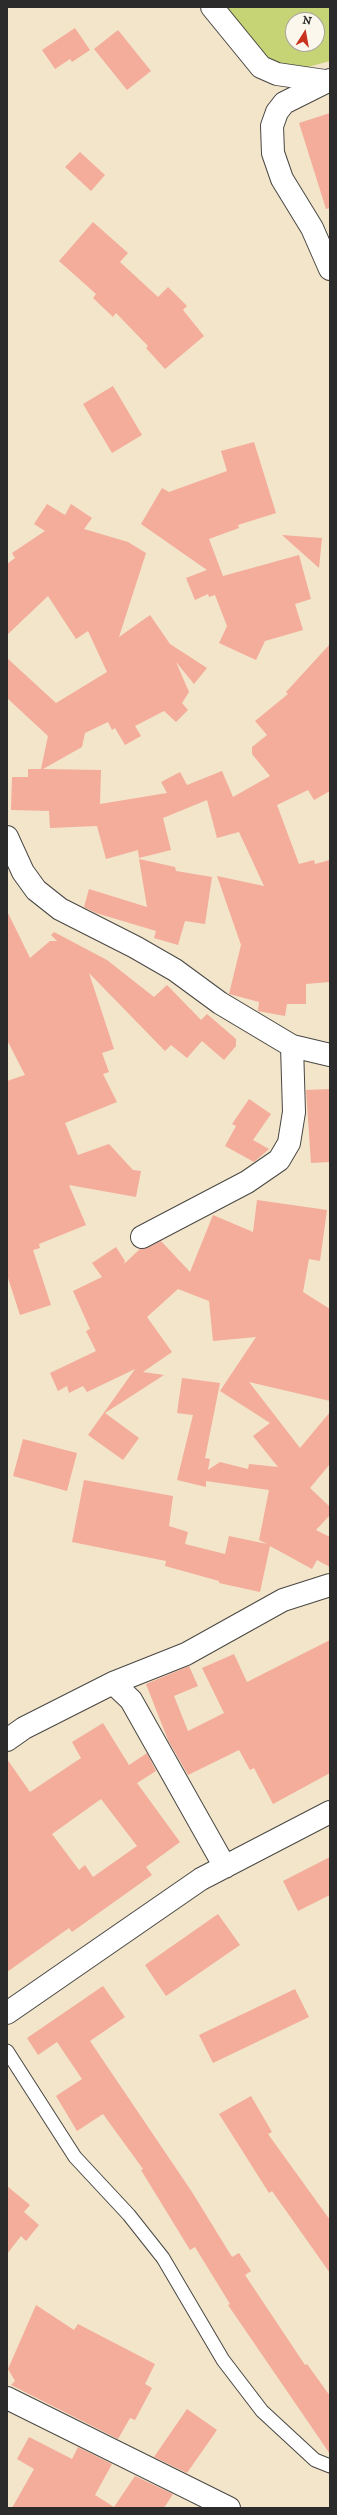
<!DOCTYPE html>
<html>
<head>
<meta charset="utf-8">
<style>
	body { margin:0 }
	#map { position:relative; width:337px; height:2515px; overflow:hidden; background:#f2e5ca; font-family:"IM FELL DW Pica",serif }
	canvas { display:block }
	.frame { position:absolute; inset:0; border:8px solid #2b2b2b; pointer-events:none }
	.north { position:absolute; left:285px; top:12px; width:40px; height:40px; box-sizing:border-box; background:#fbf7ec; border:1px solid #a8a59f; border-radius:50%; rotate:11deg; font-size:11px; font-weight:700; line-height:16px; text-align:center; color:#2b2b2b }
	.north::after { content:''; display:block; margin:auto; width:14px; height:18px; background:#c8321e; clip-path:polygon(50% 0,100% 100%,50% 72%,0 100%) }
</style>
</head>
<body>
<div id="map">
<canvas width="337" height="2515"></canvas>
<div class="frame"></div>
<div class="north">N</div>
</div>
<script>
const context = document.querySelector('canvas').getContext('2d');
context.lineJoin = 'round';
function fill(path, color) { context.fillStyle = color; context.fill(path, 'evenodd'); }
const toPath = rows => new Path2D(rows.map(r => 'M' + r).join(''));
function trace(path, color, width, dash) { context.strokeStyle = color; context.lineWidth = width; context.lineCap = dash ? 'butt' : 'round'; context.setLineDash(dash || []); context.stroke(path); }
const green = toPath([
	[225,7,330,7,330,61,261,80],
	[293,20,317,20,317,44,293,44]
]);
const building = toPath([
	[75,28,90,50,72,62,70,59,55,69,42,50],
	[118,30,151,71,127,90,94,49],
	[330,113,330,208,326,209,299,123],
	[80,152,105,175,91,191,65,167],
	[93,222,128,253,120,262,158,297,168,287,187,306,183,310,204,336,165,369,146,348,148,346,116,313,113,317,93,298,96,294,59,261],
	[113,386,142,435,112,453,83,404],
	[254,442,276,513,238,525,239,528,209,539,223,576,299,555,311,599,295,604,303,630,265,641,256,660,219,643,227,626,215,595,209,597,208,594,195,600,186,578,207,570,141,524,162,488,169,492,227,471,221,451],
	[47,504,65,515,71,504,92,518,84,529,128,542,146,553,119,637,150,615,170,644,207,668,194,684,176,662,189,692,182,703,188,710,176,722,164,711,135,726,141,736,125,745,115,728,112,730,108,722,85,733,82,747,43,769,101,770,100,804,167,793,161,782,180,772,187,785,222,771,233,797,270,776,252,754,252,747,267,735,255,721,288,694,286,692,330,644,330,791,314,800,308,790,277,805,299,864,314,860,315,864,330,860,330,982,306,984,306,1004,287,1004,285,1016,258,1011,259,1002,229,994,241,945,217,876,264,886,239,832,217,838,207,800,163,818,171,850,139,858,138,850,106,859,97,826,50,828,49,811,11,810,12,777,28,777,28,769,41,769,48,736,7,698,7,658,56,703,107,672,88,631,76,639,48,596,7,635,7,564,15,558,12,553,45,531,34,524],
	[282,535,322,538,319,568],
	[139,859,175,867,176,871,212,877,205,924,185,921,178,945,154,938,156,931,96,913,84,907,89,889,147,907],
	[7,911,30,958,50,941,57,941,51,935,54,932,107,960,154,997,167,985,201,1020,207,1014,236,1039,236,1046,224,1060,202,1041,187,1058,171,1045,165,1051,89,973,114,1049,102,1053,109,1072,103,1074,117,1102,65,1123,78,1155,109,1144,133,1170,141,1171,136,1197,69,1185,86,1225,39,1244,40,1248,33,1250,51,1305,20,1315,7,1275,7,1081,25,1075,7,1040],
	[330,1089,330,1162,311,1163,306,1090],
	[249,1099,271,1114,253,1140,269,1149,254,1162,225,1146,236,1126,232,1124],
	[257,1200,327,1210,320,1261,309,1259,303,1292,330,1309,330,1401,249,1382,300,1448,330,1412,330,1464,310,1488,330,1507,330,1515,316,1530,330,1537,330,1567,317,1560,312,1569,270,1546,260,1592,219,1583,219,1581,165,1566,166,1561,72,1542,84,1480,173,1496,169,1526,188,1532,185,1544,225,1554,229,1536,267,1544,259,1540,269,1490,206,1481,206,1487,177,1480,193,1415,177,1413,182,1378,220,1383,205,1458,210,1459,208,1470,220,1462,248,1469,249,1464,278,1467,253,1436,270,1423,220,1391,256,1337,213,1341,209,1301,178,1289,147,1317,172,1352,143,1372,164,1375,105,1413,139,1438,123,1460,88,1435,135,1369,87,1392,83,1386,69,1393,67,1386,58,1391,50,1373,96,1351,86,1331,90,1329,73,1291,102,1277,92,1263,116,1247,125,1261,124,1264,140,1249,147,1248,161,1241,190,1272,213,1215,253,1232],
	[23,1439,77,1453,67,1491,13,1476],
	[330,1640,330,1773,273,1804,254,1768,250,1770,239,1750,188,1775,168,1740,146,1684,189,1666,198,1686,174,1696,188,1731,224,1713,202,1668,234,1654,247,1682],
	[103,1723,129,1765,147,1753,156,1771,137,1783,180,1842,146,1867,152,1875,72,1932,69,1928,7,1972,7,1759,30,1792,81,1758,72,1742],
	[101,1799,137,1846,93,1877,85,1865,79,1870,52,1834],
	[330,1857,330,1895,298,1911,283,1881],
	[218,1914,240,1945,166,1996,145,1965],
	[103,1986,125,2017,90,2041,192,2192,232,2257,239,2253,251,2271,245,2275,305,2365,307,2364,330,2396,330,2454,228,2305,230,2304,195,2247,190,2250,141,2170,143,2169,103,2114,77,2131,56,2096,82,2079,57,2042,38,2055,27,2038],
	[295,1989,309,2017,213,2063,199,2035],
	[251,2096,272,2132,268,2134,330,2220,330,2273,272,2191,269,2193,219,2114],
	[7,2186,30,2205,24,2212,39,2225,26,2241,21,2236,7,2254],
	[36,2305,74,2330,78,2324,155,2364,145,2384,152,2388,135,2420,130,2418,118,2439,11,2385,15,2381,8,2369],
	[187,2409,217,2430,187,2473,154,2457],
	[29,2437,72,2459,78,2447,112,2464,95,2495,114,2507,135,2476,173,2494,164,2508,12,2508,34,2469,17,2459]
]);
const lane = toPath([
	[7,2051,75,2157,129,2215,163,2258,223,2360,262,2411,315,2460,330,2466]
]);
const street = toPath([
	[212,7,261,67,277,74,325,81],
	[330,80,284,103,277,112,272,126,273,153,282,179,312,228,330,269],
	[7,837,23,872,36,890,60,909,135,947,175,970,220,1003,292,1046,330,1055],
	[142,1237,247,1182,279,1160,289,1143,294,1112,292,1046],
	[113,1683,131,1700,225,1867],
	[7,1740,24,1728,113,1683,186,1654,283,1600,330,1585],
	[7,2013,201,1879,330,1812],
	[7,2398,229,2508]
]);
fill(green, '#c7d475');
fill(building, '#f4ac9b');
trace(lane, '#494743', 15);
trace(street, '#494743', 24);
trace(lane, '#fff', 13);
trace(street, '#fff', 22);
</script>
</body>
</html>
